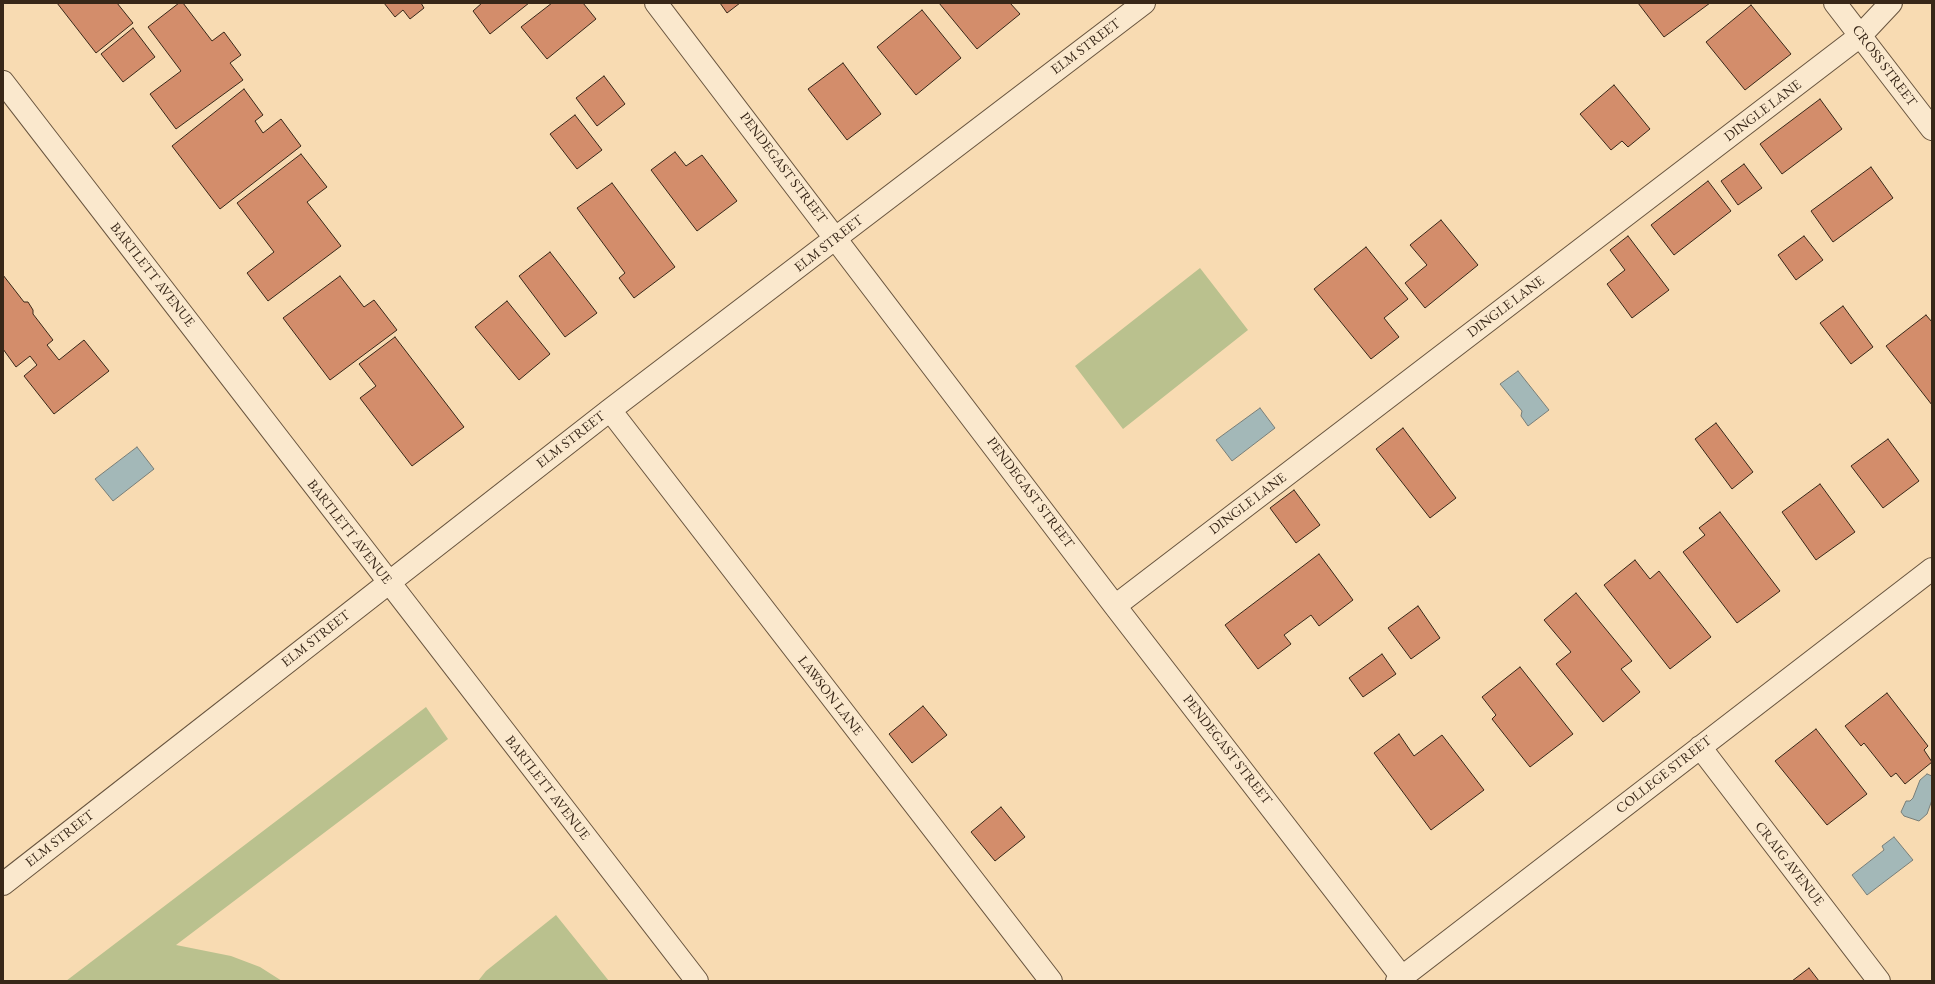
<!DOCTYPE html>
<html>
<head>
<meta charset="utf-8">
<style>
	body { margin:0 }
	#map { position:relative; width:1935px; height:984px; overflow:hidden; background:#f8dbb2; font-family:"EB Garamond",serif }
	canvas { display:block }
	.frame { position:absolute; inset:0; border:4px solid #382718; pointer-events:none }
</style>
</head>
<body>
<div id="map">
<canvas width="1935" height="984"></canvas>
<div class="frame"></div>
</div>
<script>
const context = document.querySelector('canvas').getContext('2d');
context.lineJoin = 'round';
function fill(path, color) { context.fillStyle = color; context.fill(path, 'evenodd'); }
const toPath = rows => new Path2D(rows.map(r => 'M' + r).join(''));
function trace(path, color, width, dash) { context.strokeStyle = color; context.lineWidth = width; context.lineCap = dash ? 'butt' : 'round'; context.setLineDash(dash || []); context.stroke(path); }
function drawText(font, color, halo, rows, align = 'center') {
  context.font = font + ' "EB Garamond",serif'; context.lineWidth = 3.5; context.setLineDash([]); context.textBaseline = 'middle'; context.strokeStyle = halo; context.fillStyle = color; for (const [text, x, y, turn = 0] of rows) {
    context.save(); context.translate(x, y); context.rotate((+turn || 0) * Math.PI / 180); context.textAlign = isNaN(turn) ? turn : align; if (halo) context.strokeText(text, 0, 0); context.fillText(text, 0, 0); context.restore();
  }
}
const green = toPath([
	[1200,268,1248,330,1123,429,1075,366],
	[426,707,448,739,176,945,231,956,260,967,282,981,66,981],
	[556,915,609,981,478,981,486,971]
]);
const water = toPath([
	[1518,371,1549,410,1528,426,1521,416,1522,411,1500,384,1518,371],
	[1260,408,1275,428,1232,461,1216,440,1260,408],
	[137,447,154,469,113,501,95,479,137,447],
	[1927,774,1932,776,1932,800,1927,814,1919,821,1904,816,1901,812,1906,801,1910,801,1913,798,1920,780,1927,774],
	[1894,837,1913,860,1867,895,1852,875,1884,850,1882,846,1894,837]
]);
const building = toPath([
	[57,3,117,3,133,23,96,53,57,3],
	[179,3,183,3,212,41,224,32,241,55,230,63,243,80,176,129,150,94,181,71,148,27,179,3],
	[384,3,421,3,424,8,410,19,403,10,395,17,384,3],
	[482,3,529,3,490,34,473,11,482,3],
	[552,3,583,3,596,19,547,59,521,27,552,3],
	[720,3,740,3,727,13,720,3],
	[939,3,1010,3,1020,14,977,49,939,3],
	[1638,3,1710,3,1664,37,1638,3],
	[1751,5,1791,54,1745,90,1706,42,1751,5],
	[922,10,961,58,916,95,877,47,922,10],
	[133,28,155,57,123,82,101,54,133,28],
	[843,63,881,114,847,140,808,89,843,63],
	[604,76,625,104,597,126,576,98,604,76],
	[1614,85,1650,129,1628,147,1622,141,1611,150,1580,114,1614,85],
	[244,89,263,115,255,121,263,133,281,119,301,146,220,209,172,146,244,89],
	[1820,99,1842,129,1782,174,1760,144,1820,99],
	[575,115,602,150,577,169,550,134,575,115],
	[675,152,686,166,702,155,737,201,697,231,651,170,675,152],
	[301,154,327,187,307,202,341,246,268,301,247,273,274,252,237,203,301,154],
	[1744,164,1762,188,1738,205,1721,181,1744,164],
	[1871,167,1893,198,1833,242,1811,211,1871,167],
	[1708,181,1731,211,1674,255,1651,225,1708,181],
	[612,183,675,267,634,298,619,278,625,273,577,208,612,183],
	[1441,220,1478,265,1425,308,1405,283,1427,265,1410,245,1441,220],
	[1628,236,1669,290,1632,318,1607,284,1625,270,1610,250,1628,236],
	[1804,236,1823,260,1796,280,1778,255,1804,236],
	[1366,247,1408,299,1384,318,1399,337,1371,359,1314,289,1366,247],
	[550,252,597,313,565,337,519,276,550,252],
	[3,275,24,302,28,302,33,310,33,314,53,340,47,345,59,360,84,340,109,371,54,414,24,376,37,365,30,356,16,367,3,349,3,275],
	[340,276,364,307,374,300,397,330,330,380,283,318,340,276],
	[507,301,550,354,519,380,475,327,507,301],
	[1843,306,1873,347,1851,364,1820,323,1843,306],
	[1926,315,1932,322,1932,405,1886,346,1926,315],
	[395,337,464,427,412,466,360,398,376,386,359,364,395,337],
	[1716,423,1753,472,1732,489,1695,439,1716,423],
	[1403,428,1456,498,1430,518,1376,449,1403,428],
	[1888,439,1919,481,1883,508,1851,466,1888,439],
	[1820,484,1855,532,1816,560,1782,512,1820,484],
	[1294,490,1320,525,1296,543,1270,508,1294,490],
	[1720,512,1780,591,1737,623,1683,552,1705,535,1699,528,1720,512],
	[1319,554,1353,600,1319,626,1311,615,1284,635,1291,644,1258,669,1225,625,1319,554],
	[1635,560,1650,579,1659,571,1711,637,1670,669,1604,585,1635,560],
	[1576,593,1632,661,1621,669,1640,692,1603,722,1556,664,1571,652,1544,620,1576,593],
	[1418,606,1440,638,1411,659,1388,628,1418,606],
	[1382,654,1396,674,1363,697,1349,678,1382,654],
	[1520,667,1573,734,1530,767,1492,719,1496,715,1482,697,1520,667],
	[1887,693,1928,746,1924,750,1932,762,1905,784,1896,773,1891,777,1864,743,1861,746,1845,726,1887,693],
	[923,706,947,735,912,763,889,734,923,706],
	[1816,729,1867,794,1827,825,1775,761,1816,729],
	[1399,734,1414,756,1442,735,1484,790,1431,830,1374,753,1399,734],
	[1001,807,1025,837,995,861,971,832,1001,807],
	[1809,968,1819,981,1792,981,1809,968]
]);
const minor = toPath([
	[656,3,1115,606,1405,981],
	[1835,3,1932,129],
	[3,82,697,981],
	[610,410,1051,981],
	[1115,606,1860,36,1891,3],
	[1700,747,1879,981],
	[3,884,610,410,1144,3],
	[1397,981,1932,569]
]);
const streetNames = [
	["ELM STREET",1086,47,-37],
	["CROSS STREET",1884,66,53],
	["DINGLE LANE",1763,111,-37],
	["PENDEGAST STREET",783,168,53],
	["ELM STREET",829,244,-38],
	["BARTLETT AVENUE",152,275,52],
	["DINGLE LANE",1506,307,-37],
	["ELM STREET",571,440,-38],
	["PENDEGAST STREET",1030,493,53],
	["DINGLE LANE",1248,504,-37],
	["BARTLETT AVENUE",349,532,52],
	["ELM STREET",316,639,-38],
	["LAWSON LANE",830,696,52],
	["PENDEGAST STREET",1227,750,52],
	["COLLEGE STREET",1664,775,-38],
	["BARTLETT AVENUE",547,788,52],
	["ELM STREET",60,839,-38],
	["CRAIG AVENUE",1789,864,52]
];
fill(green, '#bac18e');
fill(water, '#a3b8b8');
trace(water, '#787e78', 1);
fill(building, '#d38d6b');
trace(building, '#382718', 1);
trace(minor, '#68543e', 24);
trace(minor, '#fae8cd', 22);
drawText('14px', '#382718', '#fae8cd', streetNames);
</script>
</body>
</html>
